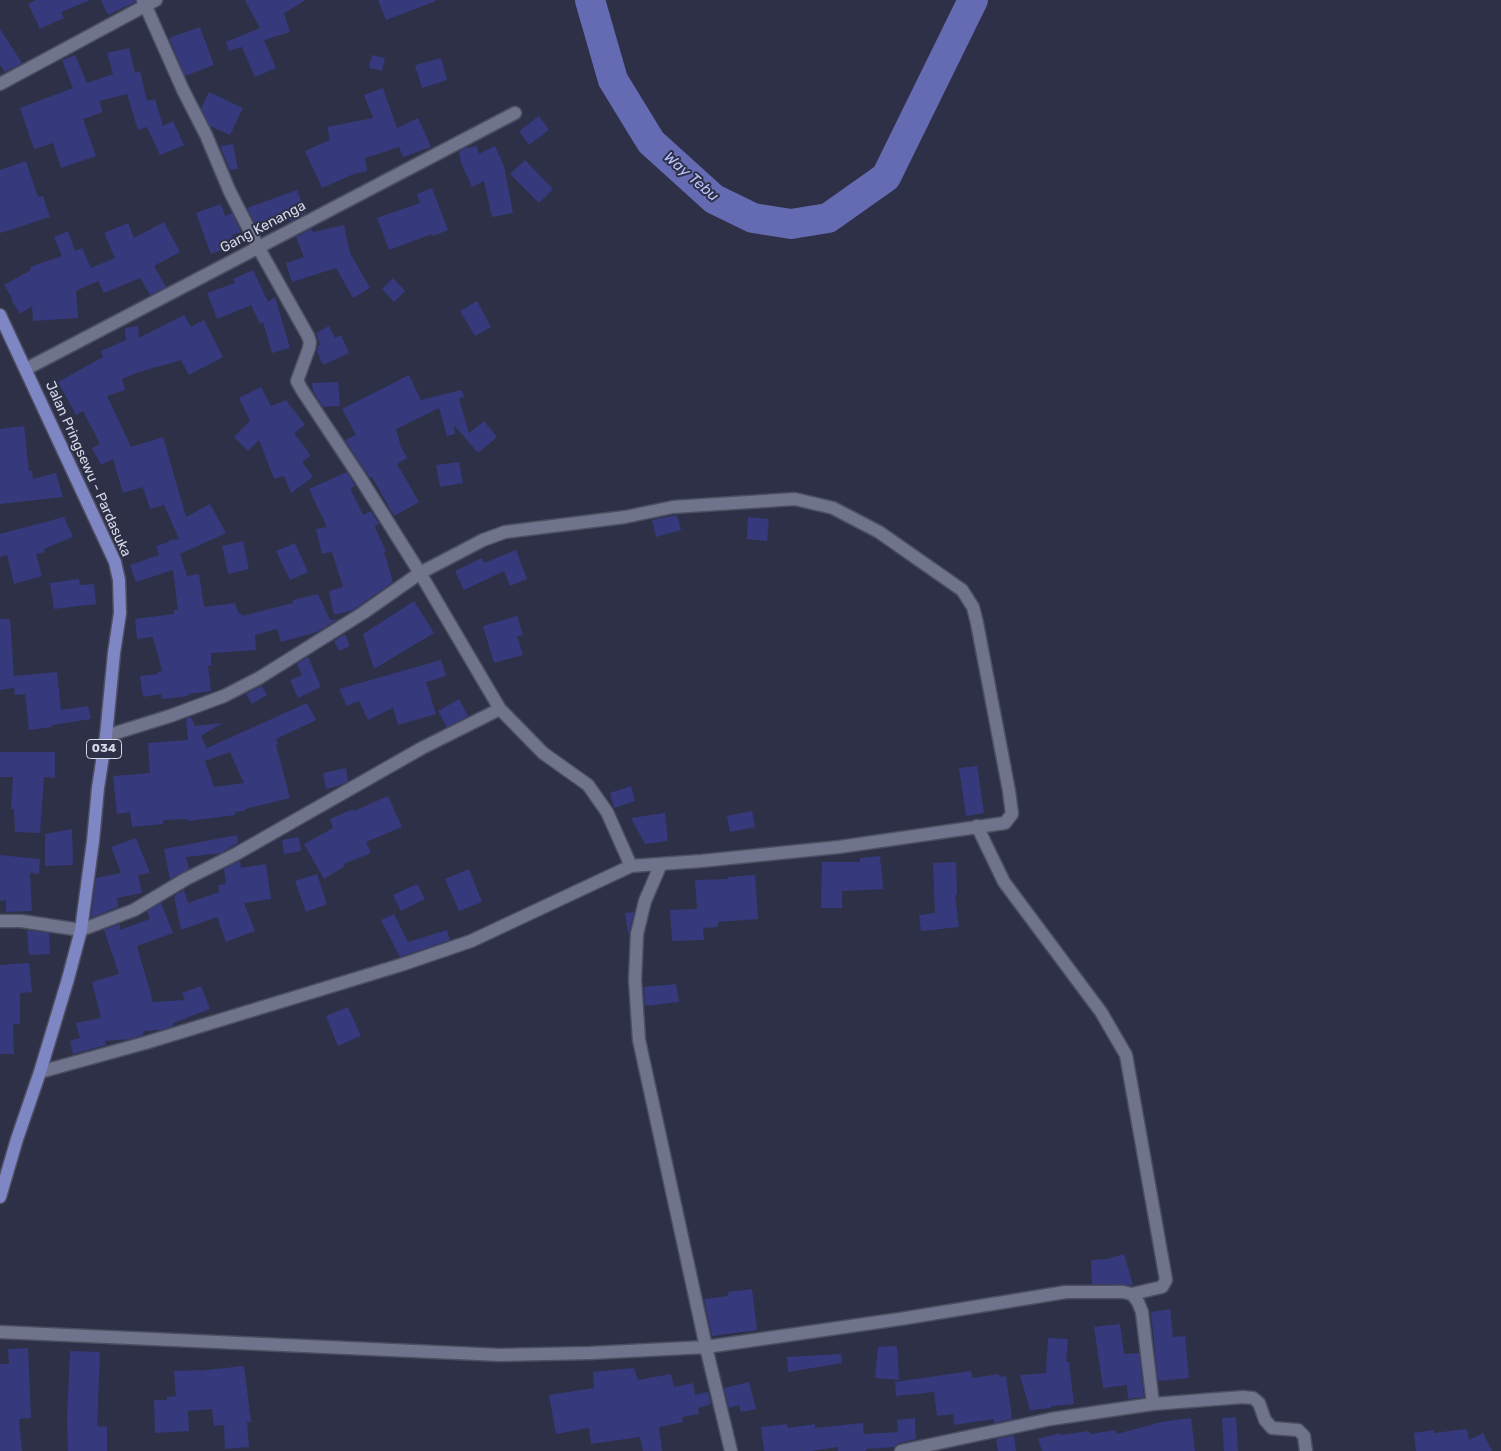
<!DOCTYPE html>
<html>
<head>
<meta charset="utf-8">
<style>
	body { margin:0 }
	canvas { display:block; background:#2d3046 }
</style>
</head>
<body>
<canvas width="1501" height="1451"></canvas>
<script>
const context = document.querySelector('canvas').getContext('2d');
context.lineJoin = 'round';
const toPath = rows => new Path2D(rows.map(r => 'M' + r).join(''));
function trace(path, color, width, dash) { context.strokeStyle = color; context.lineWidth = width; context.lineCap = dash ? 'butt' : 'round'; context.setLineDash(dash || []); context.stroke(path); }
function fill(path, color) { context.fillStyle = color; context.fill(path, 'evenodd'); }
function drawText(font, color, halo, rows, align = 'center') {
  context.font = font + ' Rubik,sans-serif'; context.lineWidth = 4; context.setLineDash([]); context.textBaseline = 'middle'; context.strokeStyle = halo; context.fillStyle = color; for (const [text, x, y, turn = 0] of rows) {
    context.save(); context.translate(x, y); context.rotate((+turn || 0) * Math.PI / 180); context.textAlign = isNaN(turn) ? turn : align; if (halo) context.strokeText(text, 0, 0); context.fillText(text, 0, 0); context.restore();
  }
}
const river = toPath([
	[590,0,613,80,651,142,714,199,753,218,791,224,828,218,886,177,973,0]
]);
const building = toPath([
	[36,0,90,0,61,12,64,18,40,29,28,4],
	[101,0,135,0,135,2,108,15],
	[245,0,306,0,284,13,290,32,264,40,276,68,255,77,242,47,229,51,226,42,260,28],
	[378,0,435,0,436,1,386,20],
	[200,27,214,65,185,76,169,38],
	[0,29,22,63,5,72,0,65],
	[129,48,135,73,140,71,147,101,155,99,163,126,173,121,184,145,160,155,147,127,138,130,127,94,99,101,103,112,83,119,96,156,61,168,53,143,34,149,20,108,73,88,62,60,75,55,87,83,113,74,107,53],
	[372,55,385,58,382,71,369,68],
	[441,58,447,80,422,88,415,65],
	[383,88,397,128,418,118,431,147,403,157,399,147,365,158,367,171,354,174,322,188,305,151,330,140,327,127,373,118,364,95],
	[209,92,243,108,230,135,210,126,201,108],
	[539,116,549,130,529,145,519,131],
	[233,144,238,169,230,170,220,146],
	[477,146,479,154,495,146,504,166,513,213,492,217,484,181,472,187,461,163,459,152,465,148],
	[525,160,553,189,539,203,510,174],
	[26,161,38,197,43,196,50,217,0,233,0,170],
	[432,188,448,230,433,236,432,234,389,250,377,218,420,203,417,194],
	[297,190,306,213,291,221,290,219,281,223,280,219,257,227,247,208],
	[221,204,225,216,232,213,241,232,232,235,236,245,211,254,196,213],
	[164,222,180,252,154,266,166,287,150,295,140,278,104,293,98,281,76,291,78,318,33,321,32,306,20,314,11,299,12,298,4,285,31,270,30,267,62,256,54,237,68,231,75,251,82,248,91,268,115,258,104,233,128,223,134,238],
	[344,225,350,253,370,288,353,298,336,268,292,282,286,263,304,257,296,237,311,229,313,232],
	[253,270,268,302,275,297,290,348,272,353,263,322,260,324,251,305,217,319,207,293,235,283,233,279],
	[393,278,405,291,394,302,382,289],
	[477,301,491,327,475,336,460,311],
	[184,315,191,327,204,320,223,357,189,375,181,360,136,373,122,379,125,390,107,396,131,447,163,437,186,517,210,504,226,533,180,554,187,576,199,574,204,607,235,603,239,614,241,613,242,616,293,603,293,600,318,594,330,620,338,619,317,632,281,642,277,629,255,635,256,650,211,653,211,666,208,666,211,691,188,694,188,696,162,699,161,694,143,697,140,676,158,674,158,672,162,671,153,637,137,639,135,619,174,614,174,610,178,610,173,570,136,582,130,565,159,555,156,546,169,542,169,540,179,539,164,505,150,509,143,487,123,493,113,459,101,465,92,448,100,444,83,411,76,415,58,382,103,357,101,351,126,340,125,328,138,326,139,338],
	[329,326,335,338,341,335,349,353,323,365,317,351,318,346,320,345,316,333],
	[409,375,421,400,461,390,464,396,459,399,469,433,484,421,497,437,478,453,454,425,455,434,447,436,439,408,396,429,401,447,407,458,397,464,419,502,394,516,372,477,370,478,345,440,356,435,342,409],
	[338,382,340,406,323,407,313,391,312,383],
	[261,387,271,406,286,400,305,425,294,433,307,450,310,456,302,462,313,477,291,493,284,476,274,479,259,440,248,451,234,437,250,421,239,398],
	[24,426,29,471,32,471,33,479,56,473,63,497,0,504,0,429],
	[459,462,463,483,440,487,436,465],
	[347,472,355,486,350,488,363,515,371,511,379,524,375,526,376,530,386,551,384,552,393,582,353,610,334,615,329,591,343,587,332,552,322,554,316,529,327,527,309,489],
	[677,515,681,530,656,537,652,520],
	[64,517,73,537,44,549,45,552,36,554,42,576,14,584,7,555,0,557,0,534],
	[748,517,769,519,767,541,747,539],
	[243,541,249,569,228,574,222,546],
	[295,543,308,572,290,580,276,551],
	[516,550,527,579,510,586,504,571,464,590,455,571,482,558,484,563],
	[79,579,80,585,94,584,96,604,54,609,50,583],
	[414,601,434,633,374,669,363,634],
	[517,616,523,635,517,636,523,655,494,663,483,626],
	[0,619,10,619,14,676,57,672,61,710,88,706,91,719,52,725,52,727,29,730,25,694,15,695,14,688,0,690],
	[345,634,350,646,339,651,334,641],
	[308,657,321,687,298,698,290,680,302,675,297,664],
	[441,660,446,676,426,682,436,714,398,725,393,708,368,720,359,701,347,706,339,689],
	[262,686,267,695,252,704,246,694],
	[459,699,468,716,447,727,438,711],
	[307,703,316,720,276,739,278,744,276,745,290,798,245,809,245,811,235,812,235,815,188,821,188,819,163,820,163,824,132,827,130,812,117,814,113,776,150,773,148,743,188,740,186,719,191,717,195,726,222,723,201,736,207,748],
	[230,752,244,783,214,787,205,761],
	[0,752,55,752,55,778,44,777,40,833,15,832,14,809,11,809,13,777,0,777],
	[977,766,984,813,966,816,959,768],
	[346,768,348,781,338,786,326,789,323,773],
	[631,786,635,801,614,808,610,793],
	[388,796,402,827,366,842,371,853,344,864,345,866,324,879,304,844,333,828,330,819,353,809,354,811],
	[752,811,755,827,730,832,727,816],
	[665,813,668,841,645,844,631,818],
	[72,829,73,865,45,866,45,834],
	[237,835,238,843,221,853,186,857,189,869,170,879,164,849],
	[299,837,301,851,284,854,282,840],
	[136,838,150,873,138,875,142,893,117,898,118,907,91,918,96,878,121,873,111,847],
	[0,855,40,859,39,874,30,873,32,911,6,912,6,900,0,901],
	[880,856,883,889,842,891,842,908,821,908,822,862,860,862,860,858],
	[240,861,241,868,266,864,271,899,244,903,255,931,226,942,217,917,181,930,174,896,184,890,188,903,219,892,218,885,226,884,224,869],
	[956,862,957,895,955,895,959,927,921,931,919,915,935,913,933,863],
	[469,869,482,902,459,911,445,879],
	[317,874,327,904,306,912,295,881],
	[755,875,758,919,718,922,718,927,703,928,704,940,672,941,670,910,697,909,695,880,728,879,728,877],
	[417,884,425,899,401,911,393,895],
	[161,903,173,933,137,946,153,1002,185,1000,182,993,201,986,210,1009,173,1023,173,1026,161,1030,143,1031,143,1035,130,1039,105,1041,106,1045,73,1054,70,1041,80,1038,76,1023,101,1018,92,982,119,974,104,930,120,924,120,930,150,919,147,911],
	[634,912,629,933,628,933,625,913],
	[394,914,408,942,447,930,450,940,400,957,381,920],
	[27,930,49,933,50,954,29,955],
	[29,963,32,992,20,993,20,1024,13,1024,14,1054,0,1054,0,965],
	[676,984,679,1002,645,1006,644,987],
	[348,1007,361,1036,338,1046,326,1016],
	[1124,1254,1133,1285,1092,1284,1091,1260,1107,1259],
	[752,1289,757,1330,712,1336,704,1299,728,1296,728,1292],
	[1170,1309,1173,1337,1185,1336,1189,1378,1158,1381,1151,1312],
	[1120,1324,1124,1354,1139,1353,1144,1397,1128,1399,1127,1385,1103,1388,1094,1327],
	[1048,1338,1068,1339,1066,1362,1069,1362,1074,1404,1051,1406,1051,1408,1030,1410,1020,1375,1046,1373],
	[897,1346,899,1380,875,1378,878,1347],
	[28,1348,31,1418,19,1419,22,1451,0,1451,0,1364,9,1364,8,1349],
	[70,1351,100,1352,97,1426,107,1427,107,1451,68,1451,67,1419],
	[841,1354,842,1363,788,1372,787,1357],
	[244,1366,251,1422,247,1422,249,1447,225,1449,224,1425,214,1426,212,1409,188,1411,189,1431,155,1433,154,1400,167,1400,167,1397,176,1396,174,1371,198,1370,198,1371],
	[634,1368,638,1380,671,1374,674,1387,693,1383,695,1395,708,1392,711,1404,698,1408,699,1414,682,1417,683,1422,659,1427,662,1451,643,1451,640,1437,591,1444,589,1428,556,1434,549,1395,594,1388,593,1372],
	[971,1371,972,1378,999,1374,999,1377,1006,1376,1012,1419,994,1423,994,1419,954,1425,953,1414,937,1416,934,1392,896,1396,895,1382],
	[749,1382,756,1409,741,1412,739,1405,729,1408,724,1388],
	[1236,1417,1238,1451,1224,1451,1222,1418],
	[915,1418,916,1439,899,1443,894,1447,866,1449,866,1451,838,1451,837,1447,811,1451,764,1451,761,1427,787,1424,788,1428,815,1424,815,1428,863,1423,864,1434,898,1432,897,1420],
	[1191,1418,1195,1451,1042,1451,1038,1439,1060,1433,1060,1435,1089,1431,1090,1434,1116,1430,1117,1434,1161,1422],
	[1467,1429,1469,1440,1483,1433,1492,1451,1416,1451,1414,1433,1434,1430,1434,1433],
	[1014,1435,1016,1451,998,1451,996,1439]
]);
const street = toPath([
	[143,0,183,90,206,135,230,192,258,247,308,336,310,342,309,348,297,381,302,390,359,476,420,573,500,709,543,753,588,785,607,812,631,866],
	[0,84,156,0],
	[26,369,515,113],
	[661,864,645,901,637,934,635,980,639,1040,706,1347,731,1451],
	[0,921,21,921,81,930,134,910,186,879,236,854,422,748,500,709],
	[40,1072,145,1043,404,964,471,941,631,866,701,861,839,847,1005,823,1012,814,1009,791,977,623,973,607,962,590,879,532,833,508,795,499,673,507,625,517,505,532,483,540,420,573,363,613,259,678,224,696,170,716,106,736],
	[1132,1294,1138,1302,1142,1312,1153,1404],
	[0,1332,500,1355,590,1353,706,1347,900,1319,1066,1292,1123,1292,1132,1294,1162,1287,1166,1280,1126,1055,1101,1012,1004,882,977,826],
	[901,1451,1051,1419,1153,1404,1243,1397,1253,1398,1259,1403,1265,1420,1272,1428,1298,1430,1304,1436,1306,1451]
]);
const primary = toPath([
	[0,315,115,562,119,580,120,613,114,653,106,736,98,788,93,841,81,930,68,979,40,1072,17,1139,0,1197]
]);
const shields = [
	[104,749,35]
];
const shieldNames = [
	["034",104,749]
];
const streetNames = [
	["Gang Kenanga",263,227,-28],
	["Jalan Pringsewu - Pardasuka",88,469,66]
];
const waterNames = [
	["Way Tebu",691,177,41]
];
trace(river, '#646bb3', 30);
fill(building, '#36397c');
trace(street, '#4c4e61', 15);
trace(primary, '#4c4e61', 15);
trace(street, '#6f738c', 12);
trace(primary, '#7f86c4', 12);
for (const [x, y, w] of shields) { const box = new Path2D(); box.roundRect(x - w / 2, y - 9.5, w, 19, 4); context.fillStyle = '#2d3046'; context.fill(box); trace(box, '#d7dae8', 1); }
drawText('bold 12px', '#d7dae8', null, shieldNames);
drawText('14px', '#d7dae8', '#2d3046', streetNames);
drawText('italic 15px', '#bac3fe', '#2d3046', waterNames);
</script>
</body>
</html>
